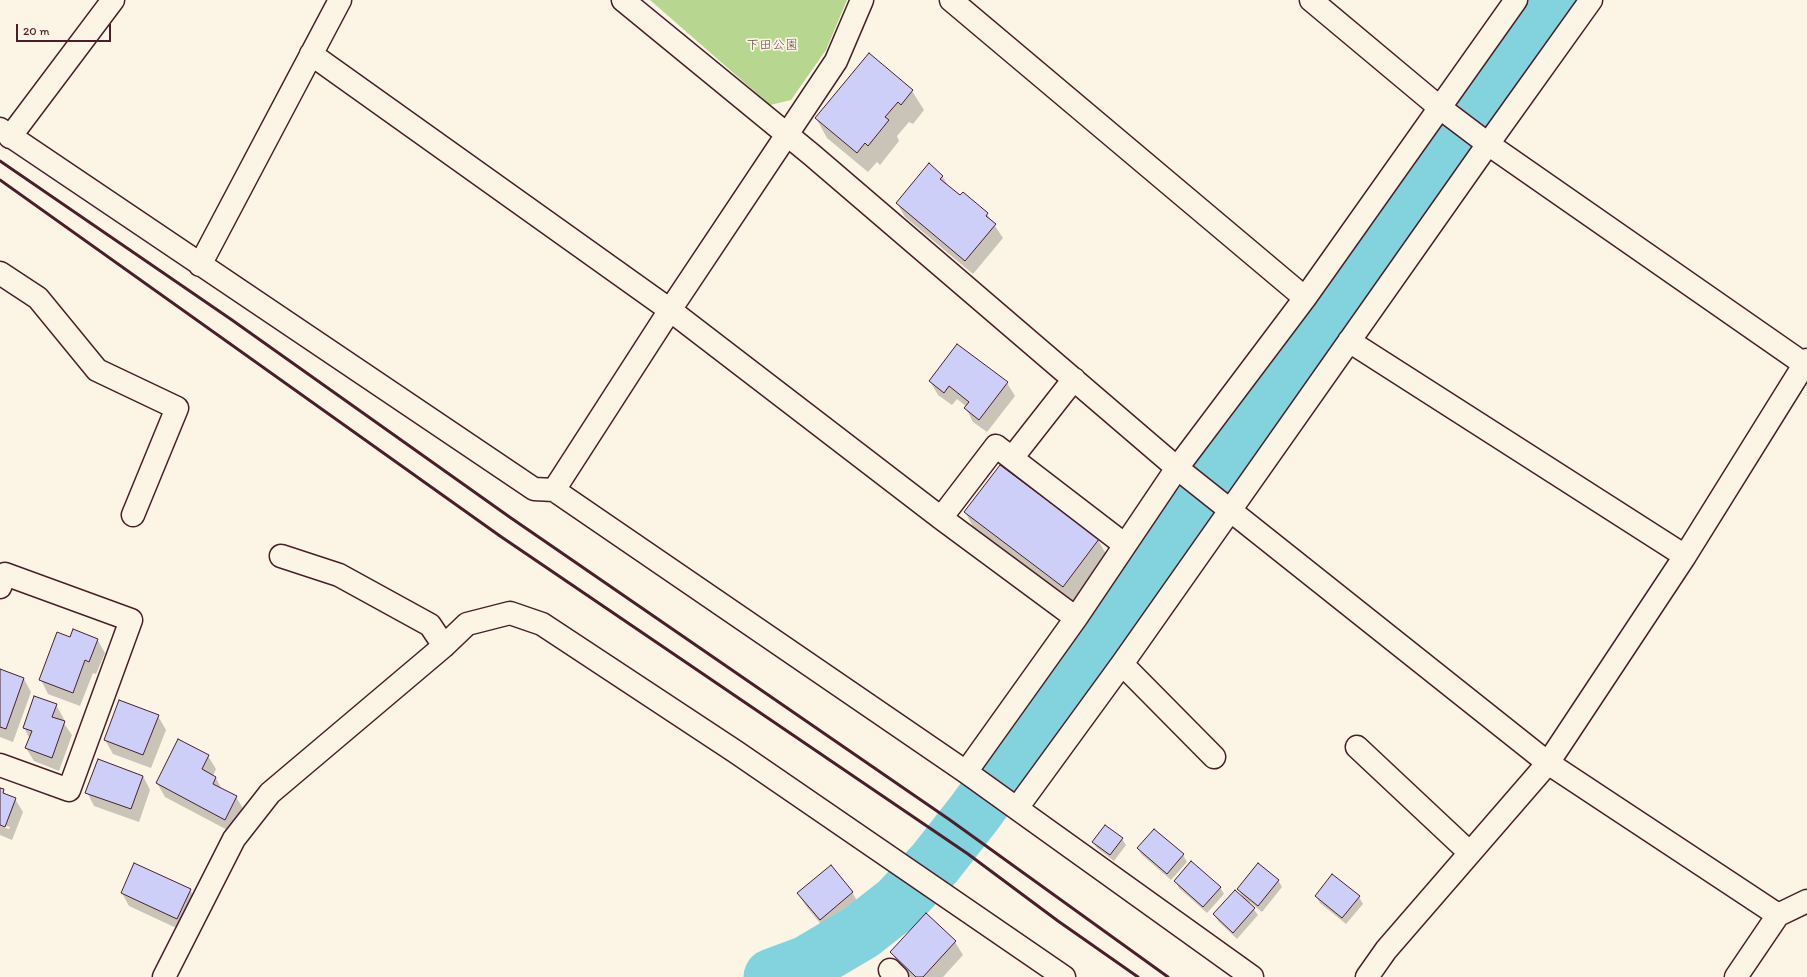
<!DOCTYPE html>
<html>
<head>
<meta charset="utf-8">
<style>
	body { margin:0 }
	#map { position:relative; width:1807px; height:977px; overflow:hidden; background:#fcf5e5; font-family:Itim,sans-serif }
	canvas { display:block }
	.scale { position:absolute; left:16px; top:24px; width:95px; height:18px; box-sizing:border-box; border:2px solid #4a1f2b; border-top:0; padding-left:5px; font-size:12px; line-height:14px; white-space:nowrap; color:#4a1f2b; -webkit-text-stroke:3px #fcf5e5; paint-order:stroke }
</style>
</head>
<body>
<div id="map">
<canvas width="1807" height="977"></canvas>
<div class="scale">20 m</div>
</div>
<script>
const context = document.querySelector('canvas').getContext('2d');
context.lineJoin = 'round';
function fill(path, color) { context.fillStyle = color; context.fill(path, 'evenodd'); }
const toPath = rows => new Path2D(rows.map(r => 'M' + r).join(''));
function trace(path, color, width, dash) { context.strokeStyle = color; context.lineWidth = width; context.lineCap = dash ? 'butt' : 'round'; context.setLineDash(dash || []); context.stroke(path); }
function drawText(font, color, halo, rows, align = 'center') {
  context.font = font + ' Itim,"Klee One",sans-serif'; context.lineWidth = 3.5; context.setLineDash([]); context.textBaseline = 'middle'; context.strokeStyle = halo; context.fillStyle = color; for (const [text, x, y, turn = 0] of rows) {
    context.save(); context.translate(x, y); context.rotate((+turn || 0) * Math.PI / 180); context.textAlign = isNaN(turn) ? turn : align; if (halo) context.strokeText(text, 0, 0); context.fillText(text, 0, 0); context.restore();
  }
}
const green = toPath([
	[650,0,847,0,826,50,791,100,770,105]
]);
const shadow = toPath([
	[912,91,924,110,913,124,909,122,897,136,899,141,880,165,877,162,868,172,827,138,816,118],
	[942,176,949,187,987,214,1003,238,973,274,905,217,897,203],
	[930,381,1007,383,1015,396,987,432,973,422,966,408,967,407,957,399,952,405,938,395],
	[965,512,1098,540,1109,559,1075,606,976,532],
	[97,639,105,653,96,674,93,673,80,706,48,694,41,680],
	[0,670,24,679,31,692,13,742,0,737],
	[119,702,158,716,166,730,151,768,113,754,105,740],
	[56,705,64,719,63,722,72,735,59,771,34,761,26,748,30,739,24,728],
	[208,756,216,769,213,776,216,778,222,790,236,797,244,810,233,833,165,797,157,783],
	[143,776,150,790,139,822,94,806,87,792],
	[0,789,3,790,6,796,15,799,23,812,12,840,0,835,0,826,9,829,10,827,0,824],
	[1154,830,1183,855,1187,862,1171,880,1142,855,1138,849],
	[1122,839,1126,845,1114,861,1097,848,1093,842],
	[1278,880,1282,887,1262,912,1250,902,1249,903,1258,915,1237,939,1218,921,1214,914,1243,897,1238,889],
	[1175,881,1220,887,1224,894,1207,913,1179,888],
	[190,890,198,903,185,932,129,906,122,893],
	[852,892,860,906,828,933,806,906,798,893],
	[1316,896,1359,897,1363,904,1346,924,1320,903],
	[927,914,955,942,963,955,943,977,911,977,899,966,891,952]
]);
const river = toPath([
	[772,977,807,964,861,932,898,903,935,863,975,812,1099,639,1548,0]
]);
const building = toPath([
	[869,53,913,90,901,105,898,102,885,117,889,120,868,146,865,143,857,153,815,118,869,53],
	[929,163,943,176,940,179,960,195,963,192,988,213,986,216,996,224,965,261,896,203,929,163],
	[957,344,1008,382,979,420,964,408,969,402,949,386,944,393,929,381,957,344],
	[1000,465,1099,539,1063,587,964,512,1000,465],
	[73,629,98,639,89,662,85,660,73,693,39,680,57,632,70,637,73,629],
	[0,669,24,678,6,729,0,727,0,669],
	[34,696,57,704,52,717,65,721,52,758,25,748,32,731,23,728,34,696],
	[119,700,159,715,143,755,104,740,119,700],
	[178,739,209,755,202,769,216,777,213,784,237,796,225,820,156,783,178,739],
	[98,759,143,776,131,809,85,793,98,759],
	[0,788,4,789,3,793,16,798,5,827,0,825,0,788],
	[1105,825,1123,838,1110,855,1092,842,1105,825],
	[1154,829,1184,854,1167,874,1137,848,1154,829],
	[1191,861,1221,887,1203,907,1174,881,1191,861],
	[134,863,191,889,177,919,121,893,134,863],
	[1258,863,1279,880,1258,906,1237,889,1258,863],
	[831,865,853,892,820,920,797,893,831,865],
	[1332,874,1360,896,1342,918,1315,896,1332,874],
	[1235,890,1255,908,1233,933,1213,914,1235,890],
	[926,913,956,941,923,977,916,977,890,952,926,913]
]);
const minor = toPath([
	[623,0,812,155,1177,468,1548,763,1778,915],
	[951,0,1305,298],
	[1311,0,1439,107,1488,144,1807,366],
	[311,54,670,310,941,518,1076,618],
	[0,129,534,489,554,490,966,772,1252,977],
	[10,137,113,0],
	[200,265,340,0],
	[0,273,38,298,97,370,177,408,133,515],
	[1349,341,1685,556],
	[1012,458,1074,379],
	[554,490,670,310,836,61,862,0],
	[941,518,996,446,1125,545],
	[281,556,339,575,430,625,444,646],
	[0,587,5,574,131,620,69,790,0,765],
	[1122,664,1214,757],
	[1357,747,1470,853],
	[966,772,1076,618,1177,468,1305,298,1516,0],
	[1017,808,1122,664,1488,144,1591,0],
	[890,970,897,977],
	[164,977,234,839,270,793,444,646,467,624,510,613,542,624,736,752,1064,977],
	[1367,977,1386,950,1548,763,1685,556,1807,360],
	[1736,977,1778,915,1807,901]
]);
const rail = toPath([
	[0,161,232,320,511,518,950,820,1168,977],
	[0,180,500,536,968,854,1058,921,1138,977]
]);
const parkNames = [
	["下田公園",772,46]
];
fill(green, '#b7d790');
fill(shadow, '#0003');
trace(river, '#83d3df', 57);
fill(building, '#cdcff8');
trace(building, '#4a1f2b', 1);
trace(minor, '#4a1f2b', 25);
trace(minor, '#fcf5e5', 22);
trace(rail, '#4a1f2b', 3);
drawText('13px', '#654d44', '#fcf5e5', parkNames);
</script>
</body>
</html>
